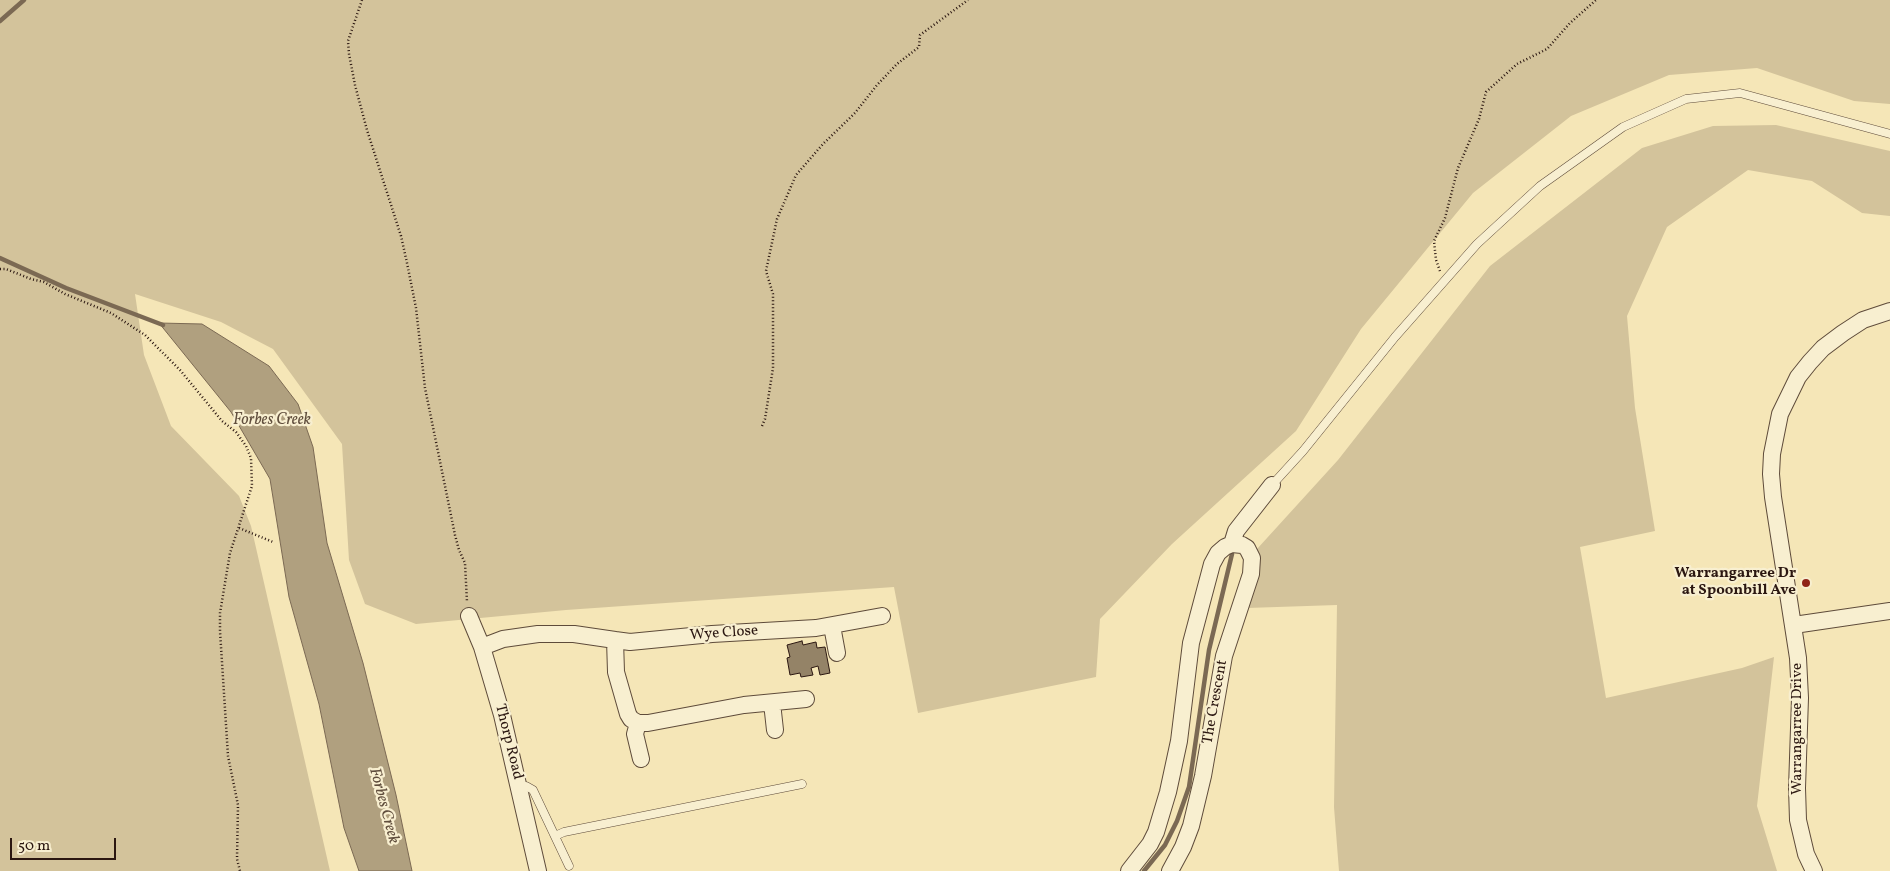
<!DOCTYPE html>
<html>
<head>
<meta charset="utf-8">
<style>
	body { margin:0 }
	#map { position:relative; width:1890px; height:871px; overflow:hidden; background:#f5e6b7; font-family:Vollkorn,serif }
	canvas { display:block }
	.scale { position:absolute; left:10px; top:838px; width:106px; height:22px; box-sizing:border-box; border:2px solid #2b1711; border-top:0; padding-left:6px; font-size:15px; line-height:18px; white-space:nowrap; color:#2b1711; -webkit-text-stroke:4px #f8efd0; paint-order:stroke }
</style>
</head>
<body>
<div id="map">
<canvas width="1890" height="871"></canvas>
<div class="scale">50 m</div>
</div>
<script>
const context = document.querySelector('canvas').getContext('2d');
context.lineJoin = 'round';
function fill(path, color) { context.fillStyle = color; context.fill(path, 'evenodd'); }
const toPath = rows => new Path2D(rows.map(r => 'M' + r).join(''));
function trace(path, color, width, dash) { context.strokeStyle = color; context.lineWidth = width; context.lineCap = dash ? 'butt' : 'round'; context.setLineDash(dash || []); context.stroke(path); }
function drawText(font, color, halo, rows, align = 'center') {
  context.font = font + ' Vollkorn,serif'; context.lineWidth = 4.5; context.setLineDash([]); context.textBaseline = 'middle'; context.strokeStyle = halo; context.fillStyle = color; for (const [text, x, y, turn = 0] of rows) {
    context.save(); context.translate(x, y); context.rotate((+turn || 0) * Math.PI / 180); context.textAlign = isNaN(turn) ? turn : align; if (halo) context.strokeText(text, 0, 0); context.fillText(text, 0, 0); context.restore();
  }
}
const green = toPath([
	[0,0,1890,0,1890,104,1854,101,1757,68,1669,75,1571,116,1473,193,1361,329,1296,431,1172,544,1100,619,1096,677,918,713,894,587,566,610,416,624,365,604,349,560,342,444,273,349,221,322,135,294,144,355,171,426,239,496,251,526,330,871,0,871],
	[1776,125,1890,151,1890,216,1862,213,1812,181,1748,170,1667,227,1627,316,1635,408,1655,531,1580,547,1606,698,1742,668,1774,657,1757,806,1777,871,1339,871,1334,807,1337,605,1247,608,1260,567,1257,549,1338,460,1490,266,1642,148,1713,126]
]);
const water = toPath([
	[159,323,202,324,269,366,298,404,313,447,327,543,363,663,396,795,412,871,359,871,344,828,319,704,289,597,270,479,231,412,159,323]
]);
const stream = toPath([
	[0,21,24,0],
	[0,258,66,288,163,325],
	[1144,871,1165,845,1177,821,1189,787,1209,650,1232,554]
]);
const building = toPath([
	[802,641,803,645,816,642,817,648,825,647,830,673,820,675,818,666,811,668,813,675,801,677,800,673,790,675,787,658,790,657,787,645,802,641]
]);
const path = toPath([
	[362,0,348,41,349,54,355,85,367,130,401,236,407,263,416,308,425,388,455,535,459,550,465,563,467,602],
	[0,269,6,269,31,279,44,282,65,294,111,313,145,335,180,370,222,421,236,432,246,446,251,458,252,486,230,553,220,613,220,631,228,756,238,805,237,859,240,871],
	[1440,271,1436,260,1434,241,1445,218,1458,168,1479,119,1486,92,1517,64,1547,49,1570,23,1596,0],
	[762,426,765,419,773,368,773,294,766,271,777,219,796,175,823,144,855,113,877,85,897,64,919,47,920,35,968,0],
	[239,528,273,542]
]);
const service = toPath([
	[1272,485,1303,451,1395,337,1477,244,1540,186,1623,127,1686,99,1740,93,1890,134],
	[519,786,526,786,533,790,569,866],
	[555,836,564,832,802,784]
]);
const minor = toPath([
	[1232,544,1236,531,1272,485],
	[469,616,482,647,502,715,538,871],
	[1794,625,1890,611],
	[832,626,837,653],
	[615,640,630,642,712,634,816,628,882,616],
	[482,647,503,639,538,634,574,634,615,640,616,672,628,714,631,719,638,723,648,723,744,705,806,699],
	[772,703,775,730],
	[638,723,635,734,641,759],
	[1129,871,1150,844,1156,832,1168,792,1179,741,1191,643,1212,564,1218,553,1225,547,1232,544,1242,545,1247,548,1252,558,1251,574,1224,656,1203,776,1191,826,1183,847,1170,871],
	[1814,871,1806,854,1798,820,1797,788,1800,698,1798,658,1773,497,1771,474,1772,454,1780,414,1798,377,1810,362,1823,348,1843,333,1863,320,1890,311]
]);
const markers = [
	[1806,583,5,"#8f2418"]
];
const poiNames = [
	["Warrangarree Dr",1796,574],
	["at Spoonbill Ave",1796,591]
];
const streetNames = [
	["Wye Close",724,634,-4],
	["The Crescent",1216,702,-80],
	["Warrangarree Drive",1798,729,-90],
	["Thorp Road",508,742,76]
];
const waterNames = [
	["Forbes Creek",272,421],
	["Forbes Creek",383,806,75]
];
fill(green, '#d3c39b');
fill(water, '#b0a07f');
trace(water, '#7b6953', 1);
trace(stream, '#7b6953', 4.5);
fill(building, '#948367');
trace(building, '#2b1711', 1);
trace(service, '#5e4b3a', 9);
trace(minor, '#5e4b3a', 18);
trace(path, '#2b1711', 2.5, [1, 2.5]);
trace(service, '#f8efd0', 8);
trace(minor, '#f8efd0', 16);
for (const [x, y, r, color] of markers) { const dot = new Path2D(); dot.arc(x, y, r, 0, 2 * Math.PI); context.fillStyle = color; context.fill(dot); trace(dot, '#f8efd0', 2); }
drawText('bold 15px', '#2b1711', '#f8efd0', poiNames, 'right');
drawText('15px', '#2b1711', '#f8efd0', streetNames);
drawText('italic 16px', '#604e3d', '#f8efd0', waterNames);
</script>
</body>
</html>
